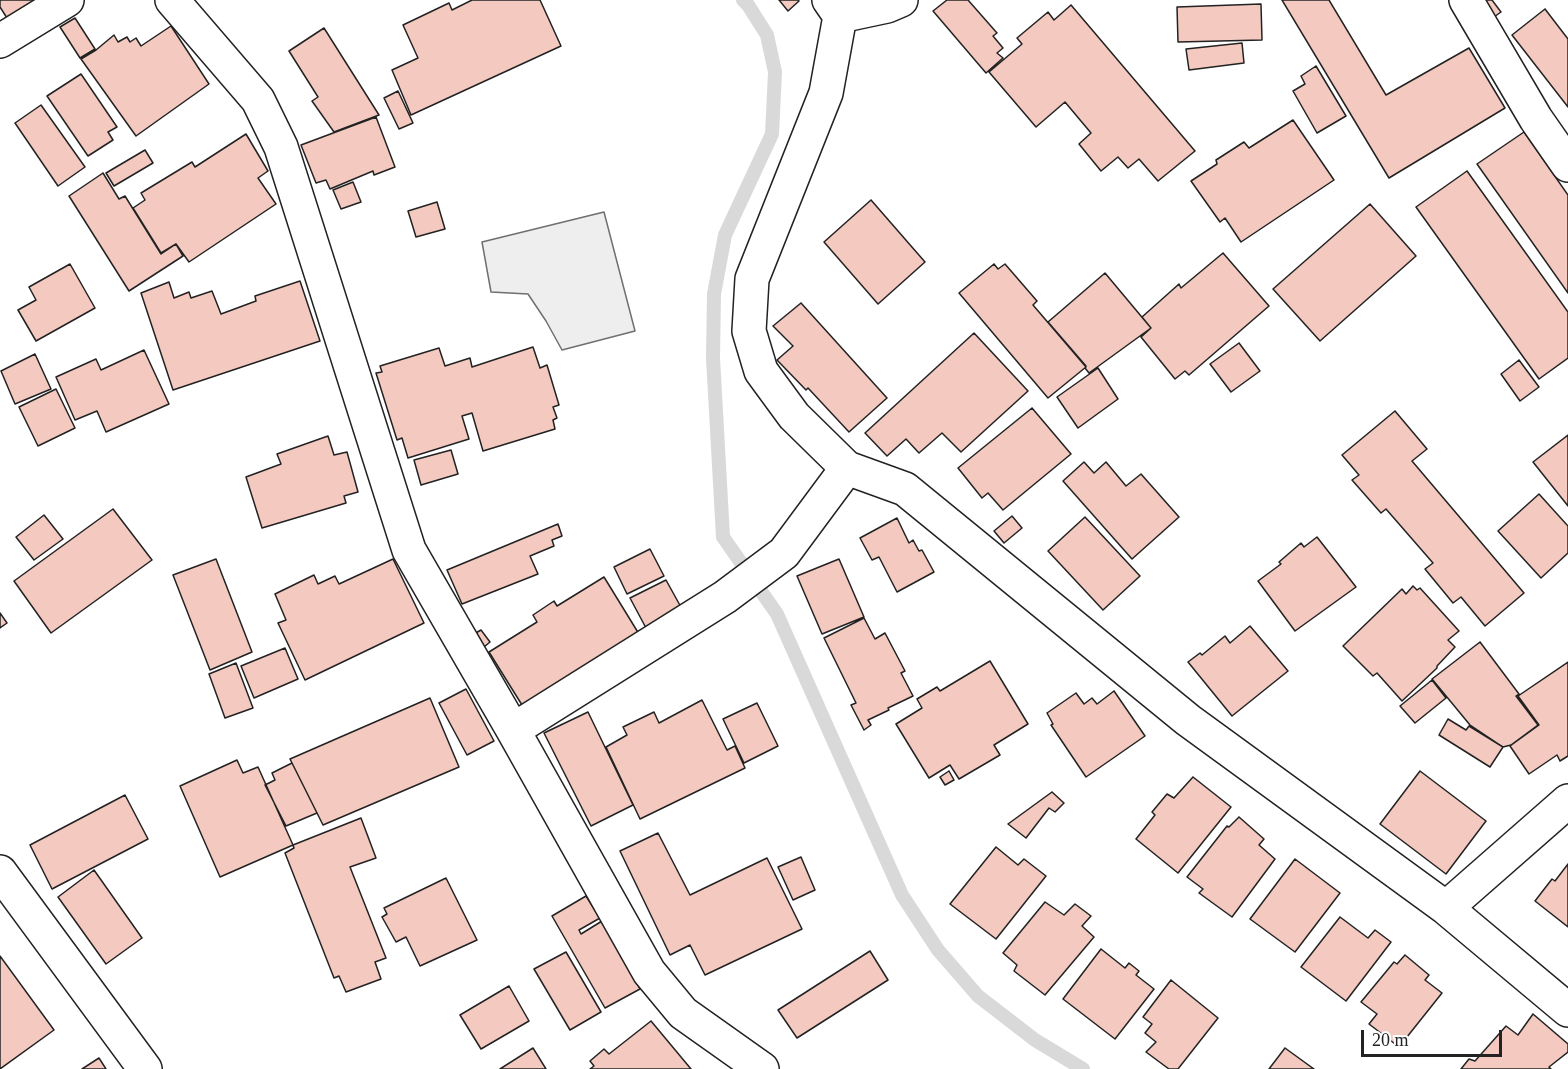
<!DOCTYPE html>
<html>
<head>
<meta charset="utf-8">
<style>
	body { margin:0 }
	#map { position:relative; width:1568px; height:1069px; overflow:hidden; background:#fff; font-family:Georgia,serif }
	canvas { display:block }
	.scale { position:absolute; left:1361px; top:1030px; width:141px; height:27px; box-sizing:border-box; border:3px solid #222; border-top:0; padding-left:8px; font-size:18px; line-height:21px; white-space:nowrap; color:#222; -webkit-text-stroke:4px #fff; paint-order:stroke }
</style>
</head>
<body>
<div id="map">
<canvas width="1568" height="1069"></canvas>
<div class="scale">20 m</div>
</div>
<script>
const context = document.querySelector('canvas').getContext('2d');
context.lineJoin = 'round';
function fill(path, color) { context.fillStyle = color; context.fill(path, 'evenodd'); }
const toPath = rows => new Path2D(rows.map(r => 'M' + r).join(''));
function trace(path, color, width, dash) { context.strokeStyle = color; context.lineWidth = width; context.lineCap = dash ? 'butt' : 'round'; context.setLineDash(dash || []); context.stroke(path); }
const green = toPath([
	[604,212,635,331,562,350,546,321,528,294,491,292,482,242,604,212]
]);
const stream = toPath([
	[743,0,748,5,767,35,775,72,772,134,725,235,714,294,713,358,723,537,777,614,902,895,938,950,978,996,1035,1040,1083,1069]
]);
const building = toPath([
	[0,0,35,0,7,18,0,7,0,0],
	[472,0,540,0,561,46,411,115,392,70,418,58,403,25,449,3,452,10,472,0],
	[779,0,798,0,799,1,788,11,779,0],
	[947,0,968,0,997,33,993,36,1003,48,997,53,1003,58,986,73,933,11,947,0],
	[1282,0,1329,0,1386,95,1469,48,1505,108,1389,178,1282,0],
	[1487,0,1492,0,1501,12,1494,17,1484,2,1487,0],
	[1261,4,1262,40,1178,42,1177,7,1261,4],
	[1071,5,1195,151,1158,181,1139,159,1128,168,1118,157,1101,171,1079,144,1091,133,1065,102,1036,127,989,72,1022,44,1017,38,1048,12,1054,20,1071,5],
	[1545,9,1568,39,1568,107,1512,35,1545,9],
	[75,18,95,49,80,58,60,27,75,18],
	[171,26,209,84,136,136,81,59,96,50,114,35,118,42,127,37,130,42,136,38,141,46,171,26],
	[324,28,379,115,334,132,312,101,318,97,289,51,324,28],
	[1242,43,1244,63,1189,70,1186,49,1242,43],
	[1316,66,1346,116,1317,133,1293,91,1305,84,1301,76,1316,66],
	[81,74,117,127,108,132,113,140,88,156,47,96,81,74],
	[398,91,413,123,399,129,384,98,398,91],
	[41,105,85,167,58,186,15,123,41,105],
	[376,117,395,167,374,175,373,171,330,189,326,180,316,183,301,145,376,117],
	[1293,120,1334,180,1241,242,1225,218,1220,222,1191,181,1217,164,1216,160,1244,142,1249,148,1293,120],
	[1524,132,1568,195,1568,293,1477,164,1524,132],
	[246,134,268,171,258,178,276,204,189,262,176,244,161,253,133,208,145,200,141,193,192,162,195,167,246,134],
	[145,150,153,163,114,186,106,173,145,150],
	[1467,171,1568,312,1568,358,1539,379,1416,207,1467,171],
	[103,173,119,199,125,196,161,254,176,244,183,256,129,291,69,196,103,173],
	[353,182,361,202,341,209,333,190,353,182],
	[871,200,925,262,878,304,824,242,871,200],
	[437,202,445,229,416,237,408,211,437,202],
	[1370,204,1416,256,1320,341,1273,289,1370,204],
	[1223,253,1269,306,1189,375,1185,371,1175,379,1141,337,1151,328,1142,317,1179,284,1181,288,1223,253],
	[70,264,95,308,36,341,18,310,36,300,29,287,70,264],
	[994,264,998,269,1005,264,1037,301,1033,305,1086,367,1048,398,959,293,994,264],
	[1105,273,1151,328,1089,373,1085,368,1086,366,1048,322,1105,273],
	[300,281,320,341,173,390,141,293,169,282,174,298,189,292,191,298,212,291,221,314,256,301,255,296,300,281],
	[801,303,887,398,849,432,808,388,806,390,777,360,793,346,773,326,801,303],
	[974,333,1028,391,961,452,942,433,919,453,906,439,887,456,865,433,974,333],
	[1239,343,1260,371,1231,392,1210,364,1239,343],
	[533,347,540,368,547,365,559,405,553,407,557,418,553,420,555,429,483,451,472,413,462,416,469,439,408,458,402,438,397,440,376,373,382,372,380,366,439,348,445,366,470,358,472,367,533,347],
	[144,350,169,404,106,432,97,411,75,420,56,377,96,359,101,370,144,350],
	[35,354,51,389,15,404,1,371,35,354],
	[1519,360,1539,387,1520,401,1501,374,1519,360],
	[1098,368,1118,399,1078,428,1057,397,1098,368],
	[56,389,75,428,38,446,19,407,56,389],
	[1032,408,1071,454,1003,510,988,493,982,498,958,468,1032,408],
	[1395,411,1427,449,1412,461,1524,593,1485,626,1461,597,1453,603,1425,569,1433,563,1386,509,1381,513,1352,480,1359,475,1342,455,1395,411],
	[1568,435,1568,506,1533,462,1568,435],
	[328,436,334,455,347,452,358,492,344,496,346,503,262,528,246,477,281,464,277,454,328,436],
	[451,450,458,474,421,485,414,460,451,450],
	[1084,462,1094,473,1106,462,1126,486,1141,474,1179,517,1132,559,1063,481,1084,462],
	[1539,494,1568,526,1568,553,1541,578,1498,531,1539,494],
	[113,509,152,560,51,633,14,581,113,509],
	[44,515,63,539,34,560,16,537,44,515],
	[1012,516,1022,528,1004,543,994,531,1012,516],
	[1085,517,1140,576,1103,610,1048,551,1085,517],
	[897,518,909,543,913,540,919,551,922,550,934,572,897,592,879,557,872,560,860,538,897,518],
	[558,524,562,536,552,540,554,546,530,556,538,574,462,604,447,570,558,524],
	[1317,537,1356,587,1295,631,1258,581,1281,564,1279,562,1301,543,1304,547,1317,537],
	[650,549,664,576,627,594,614,567,650,549],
	[216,559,252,652,210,670,173,575,216,559],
	[393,559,424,623,305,680,278,623,286,620,275,594,314,575,318,584,335,576,339,584,393,559],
	[839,559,864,617,822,634,797,576,839,559],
	[604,577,639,634,522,705,489,652,537,622,533,615,554,601,557,606,604,577],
	[666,580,682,609,646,628,630,598,666,580],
	[1413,586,1417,590,1420,588,1459,631,1448,640,1455,647,1437,666,1437,668,1402,701,1377,673,1373,676,1343,646,1402,589,1406,594,1413,586],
	[0,613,7,623,0,628,0,613],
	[864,618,875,639,885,633,905,671,901,673,913,696,888,708,889,710,868,720,871,725,864,730,851,705,856,703,824,638,864,618],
	[1250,626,1288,671,1232,716,1188,662,1200,653,1202,655,1225,636,1230,643,1250,626],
	[481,630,490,642,484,647,474,634,481,630],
	[1480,642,1519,694,1516,696,1538,725,1511,745,1503,747,1470,725,1432,679,1480,642],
	[285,648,298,679,254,698,241,666,285,648],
	[990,661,1028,724,994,745,1000,755,959,779,950,765,929,778,896,724,922,708,917,699,937,687,940,691,990,661],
	[1568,662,1568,756,1560,761,1557,755,1529,774,1510,746,1539,725,1518,696,1568,662],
	[236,663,253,708,225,718,209,674,236,663],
	[1432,680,1446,698,1415,723,1400,706,1432,680],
	[466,689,494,741,467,755,439,703,466,689],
	[1114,691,1145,736,1086,777,1051,725,1053,724,1047,713,1076,693,1084,704,1092,698,1097,704,1114,691],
	[430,698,459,767,323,825,290,759,430,698],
	[702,700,727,750,735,746,745,768,640,819,606,747,627,735,623,727,654,712,659,723,702,700],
	[757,703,778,746,744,763,723,719,757,703],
	[588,712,633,805,591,826,544,733,588,712],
	[1448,719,1466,730,1469,726,1503,747,1490,767,1439,735,1448,719],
	[237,760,243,773,258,767,293,845,220,877,180,786,237,760],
	[292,763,317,813,286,826,265,785,275,780,272,773,292,763],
	[949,771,954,780,945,785,940,777,949,771],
	[1420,771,1486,821,1446,874,1380,824,1420,771],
	[1193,777,1231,807,1178,873,1136,839,1155,815,1152,812,1167,794,1174,798,1193,777],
	[1052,792,1064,803,1055,812,1049,808,1026,838,1008,824,1052,792],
	[125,795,148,839,52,889,30,845,125,795],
	[1239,817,1264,839,1259,845,1275,859,1232,917,1199,893,1203,889,1187,877,1227,826,1229,827,1239,817],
	[361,818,376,858,350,867,386,958,375,962,381,979,346,992,339,976,334,978,285,853,294,848,293,845,361,818],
	[658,833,690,895,767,858,802,929,705,975,690,945,670,955,620,851,658,833],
	[996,847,1018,865,1024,859,1046,876,996,939,950,904,996,847],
	[801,857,815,890,793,900,778,867,801,857],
	[1295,859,1340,893,1295,952,1250,919,1295,859],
	[1568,864,1568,927,1535,901,1552,879,1555,881,1568,864],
	[94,870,142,938,106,964,58,897,94,870],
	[446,878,477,940,420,966,406,937,396,942,382,917,387,914,384,908,446,878],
	[586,896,600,918,579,930,581,934,602,921,640,989,605,1008,552,916,586,896],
	[1045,902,1064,915,1075,904,1091,916,1082,926,1094,937,1045,995,1014,971,1017,965,1003,953,1045,902],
	[1340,917,1368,938,1375,930,1391,942,1346,1001,1301,967,1340,917],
	[1101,949,1125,968,1129,963,1139,971,1136,975,1154,989,1115,1039,1063,999,1101,949],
	[870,951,888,980,797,1038,778,1010,870,951],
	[566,952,601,1012,570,1030,534,969,566,952],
	[1405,955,1429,975,1425,980,1442,993,1399,1047,1369,1024,1377,1014,1361,1002,1394,962,1397,964,1405,955],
	[0,956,54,1030,0,1069,0,956],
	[1171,980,1218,1018,1178,1069,1169,1069,1146,1052,1156,1042,1145,1033,1152,1024,1143,1017,1171,980],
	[509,986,529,1021,481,1049,460,1015,509,986],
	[1533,1014,1568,1044,1568,1052,1549,1067,1551,1069,1461,1069,1469,1059,1475,1061,1506,1026,1518,1035,1533,1014],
	[651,1021,691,1069,590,1069,594,1066,590,1061,604,1049,609,1054,651,1021],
	[533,1048,546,1069,500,1069,533,1048],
	[1285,1048,1314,1069,1269,1069,1285,1048],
	[99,1058,106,1069,82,1069,99,1058]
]);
const minor = toPath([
	[172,0,258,100,281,147,409,550,513,730,649,972,683,1013,762,1069],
	[829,0,840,16,826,93,752,279,749,331,761,371,794,416,847,468,905,489,1188,720,1446,908,1568,1010],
	[1466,0,1536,119,1568,165],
	[840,16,887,6,901,0],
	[0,41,67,0],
	[513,730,725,597,784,553,847,468],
	[0,872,145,1069],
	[1446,908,1568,801]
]);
fill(green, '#eee');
trace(green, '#6f6f6f', 1.5);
trace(stream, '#d9d9d9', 14);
fill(building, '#f3c9c0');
trace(building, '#222', 1.5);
trace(minor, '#222', 36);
trace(minor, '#fff', 33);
</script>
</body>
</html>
